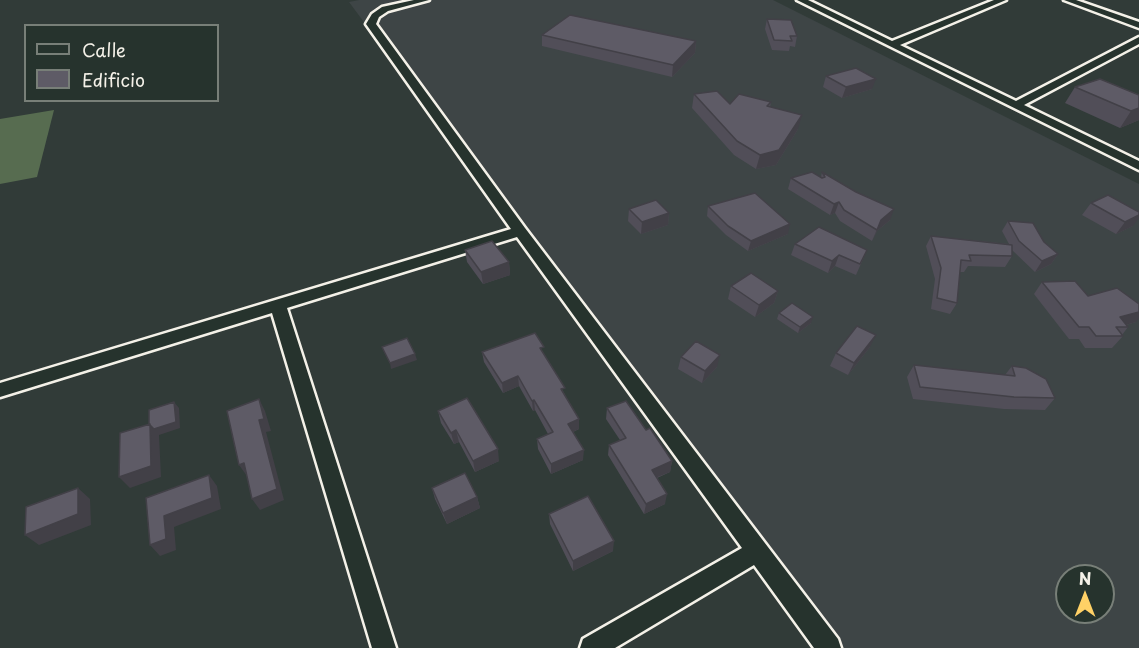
<!DOCTYPE html>
<html>
<head>
<meta charset="utf-8">
<style>
	body { margin:0 }
	#map { position:relative; width:1139px; height:648px; overflow:hidden; background:#313b38; font-family:"Playpen Sans",sans-serif }
	canvas { display:block }
	.legend { position:absolute; left:24px; top:24px; width:195px; height:78px; box-sizing:border-box; background:#26332d; border:2px solid #787f78; margin:0; padding:8px 10px; list-style:none; font-size:18px; color:#f4f1e8 }
	.legend li { display:flex; align-items:center; gap:12px; height:30px }
	.legend b { width:30px; border:2px solid #787f78 }
	.north { position:absolute; left:1055px; top:564px; width:60px; height:60px; box-sizing:border-box; background:#26332d; border:2px solid #787f78; border-radius:50%; rotate:0deg; font-size:16px; font-weight:700; line-height:24px; text-align:center; color:#f4f1e8 }
	.north::after { content:''; display:block; margin:auto; width:21px; height:27px; background:#ffd166; clip-path:polygon(50% 0,100% 100%,50% 72%,0 100%) }
</style>
</head>
<body>
<div id="map">
<canvas width="1139" height="648"></canvas>
<ul class="legend">
<li><b style="height:8px;background:#26332d"></b>Calle</li>
<li><b style="height:16px;background:#5e5b66"></b>Edificio</li>
</ul>
<div class="north">N</div>
</div>
<script>
const context = document.querySelector('canvas').getContext('2d');
context.lineJoin = 'round';
function fill(path, color) { context.fillStyle = color; context.fill(path, 'evenodd'); }
const toPath = rows => new Path2D(rows.map(r => 'M' + r).join(''));
function trace(path, color, width, dash) { context.strokeStyle = color; context.lineWidth = width; context.lineCap = dash ? 'butt' : 'round'; context.setLineDash(dash || []); context.stroke(path); }
const built = toPath([
	[359,0,773,0,1139,184,1139,648,829,648,349,2],
	[1067,576,1103,576,1103,612,1067,612]
]);
const green = toPath([
	[54,110,37,177,0,184,0,119]
]);
const street = toPath([
	[414,0,429,0,388,11,379,17,376,24,525,228,838,639,841,648,814,648,754,565,615,648,580,648,583,639,742,548,517,237,287,308,396,648,372,648,272,313,0,397,0,383,511,229,366,24,372,14,382,7,414,0],
	[797,0,808,0,892,41,994,0,1006,0,900,45,1016,101,1139,37,1139,44,1024,105,1139,161,1139,170,797,0],
	[1064,0,1076,0,1139,22,1139,28,1064,0]
]);
const wall = toPath([
	[767,19,797,36,795,47,790,46,789,51,772,50,765,29],
	[542,35,696,41,695,53,672,77,542,46],
	[826,76,872,89,842,98,823,87],
	[1075,87,1139,95,1139,120,1120,128,1065,103],
	[694,94,730,104,771,102,770,107,798,129,776,165,756,169,734,155,692,108],
	[822,172,890,220,877,231,872,241,840,221,835,213,830,215,788,189,791,178,821,177],
	[1091,203,1133,226,1116,234,1082,215],
	[708,206,788,234,748,251,726,235,707,216],
	[629,209,669,213,668,225,641,234,628,221],
	[1008,221,1044,242,1058,254,1051,264,1035,272,1012,250,1012,256,1005,267,968,266,964,272,960,272,957,303,950,314,931,309,935,279,926,246,931,236,1009,244,1002,231],
	[795,244,867,250,856,275,835,266,828,273,791,255],
	[465,250,509,262,510,275,483,284,467,262],
	[1042,282,1088,296,1136,322,1126,325,1128,327,1122,335,1123,336,1112,348,1085,348,1079,339,1069,339,1034,294],
	[731,286,778,291,774,303,755,317,728,299],
	[779,313,811,323,798,333,777,319],
	[870,347,848,375,830,366,836,353],
	[482,352,544,354,565,395,579,429,573,432,583,460,551,474,538,449,537,439,548,434,535,410,533,411,519,386,503,393,484,362],
	[681,357,717,367,702,383,678,369],
	[914,365,1005,375,1012,366,1055,398,1045,410,1004,409,913,399,907,377],
	[607,408,646,430,672,461,670,472,657,478,665,504,644,514,608,455,609,445,620,440,606,419],
	[438,411,499,461,475,472,459,442,454,444,441,423],
	[432,488,477,497,480,508,447,524,435,499],
	[549,514,613,551,573,571,550,524]
]);
const shadedWall = toPath([
	[696,41,695,53,672,77,673,65],
	[876,79,872,89,842,98,846,87],
	[1139,108,1139,120,1120,128,1131,111],
	[802,115,798,129,776,165,756,169,760,155],
	[839,202,835,213,830,215,834,204],
	[894,209,890,220,877,231,872,241,881,220],
	[669,213,668,225,641,234,642,222],
	[1139,215,1139,218,1133,226,1116,234,1125,222],
	[790,224,788,234,748,251,751,241],
	[1058,254,1051,264,1035,272,1042,261],
	[839,255,835,266,828,273,832,261],
	[509,262,510,275,483,284,481,272],
	[778,291,774,303,755,317,759,305],
	[1139,312,1139,318,1136,322,1118,327,1120,317],
	[813,317,811,323,798,333,800,327],
	[876,335,870,347,848,375,854,363],
	[415,354,417,360,391,369,390,363],
	[720,355,717,367,702,383,705,371],
	[518,376,519,386,503,393,502,383],
	[259,399,265,411,271,431,266,432,284,500,260,510,252,499],
	[534,400,535,410,533,411,532,401],
	[174,402,179,408,180,428,159,435,161,477,130,488,119,477,150,424],
	[579,419,579,429,568,434,568,424],
	[456,430,459,442,454,444,451,433],
	[498,449,499,461,475,472,473,461],
	[584,450,583,460,551,474,551,464],
	[672,461,670,472,650,480,652,470],
	[244,463,247,476,239,465],
	[209,475,217,486,221,509,174,527,176,550,160,556,150,545,164,516],
	[78,488,90,499,91,525,39,545,25,535],
	[667,494,665,504,644,514,646,504],
	[477,497,480,508,447,524,443,513],
	[614,541,613,551,573,571,573,561]
]);
const building = toPath([
	[570,15,696,41,673,65,542,35,570,15],
	[767,19,791,20,797,36,790,36,792,41,774,40,767,19],
	[856,68,876,79,846,87,826,76,856,68],
	[1100,79,1139,95,1139,108,1131,111,1075,87,1100,79],
	[717,91,730,104,739,94,771,102,767,106,802,115,779,150,760,155,737,141,694,94,717,91],
	[812,172,822,178,825,177,822,172,856,192,894,209,881,220,877,230,844,210,839,202,834,204,791,178,812,172],
	[755,193,790,224,751,241,728,226,708,206,755,193],
	[1108,195,1139,212,1139,215,1125,222,1091,203,1108,195],
	[656,200,669,213,642,222,629,209,656,200],
	[1008,221,1033,223,1044,242,1058,254,1042,261,1019,241,1008,221],
	[819,227,867,250,860,264,839,255,832,261,795,244,819,227],
	[931,236,1012,245,1012,256,969,255,971,261,961,260,957,303,937,298,941,268,931,236],
	[492,241,509,262,481,272,465,250,492,241],
	[751,273,778,291,759,305,731,286,751,273],
	[1075,281,1088,296,1117,288,1139,304,1139,312,1120,317,1128,327,1116,327,1123,336,1096,336,1089,327,1079,327,1042,282,1075,281],
	[792,303,813,317,800,327,779,313,792,303],
	[857,326,876,335,854,363,836,353,857,326],
	[535,333,544,347,540,348,565,388,561,389,579,419,568,424,584,450,551,464,537,439,553,432,534,400,532,401,518,376,502,383,482,352,535,333],
	[407,338,415,354,390,363,382,347,407,338],
	[696,341,720,355,705,371,681,357,696,341],
	[914,365,1015,376,1012,366,1026,368,1046,379,1055,398,1014,397,920,387,914,365],
	[467,398,498,449,473,461,456,430,451,433,438,411,467,398],
	[259,399,264,419,259,420,277,489,252,499,244,463,239,465,227,411,259,399],
	[626,401,646,430,650,428,672,461,652,470,667,494,646,504,609,445,626,438,607,408,626,401],
	[174,402,176,422,154,429,149,424,149,410,174,402],
	[150,424,151,466,119,477,120,433,150,424],
	[465,473,477,497,443,513,432,488,465,473],
	[209,475,212,498,164,516,166,539,150,545,146,498,209,475],
	[78,488,78,514,25,535,26,507,78,488],
	[588,496,614,541,573,561,549,514,588,496]
]);
fill(built, '#3e4546');
fill(green, '#576c50');
trace(street, '#f4f1e8', 5);
fill(street, '#26332d');
fill(wall, '#514e58');
fill(shadedWall, '#424047');
fill(building, '#5e5b66');
trace(building, '#424047', 1.5);
</script>
</body>
</html>
